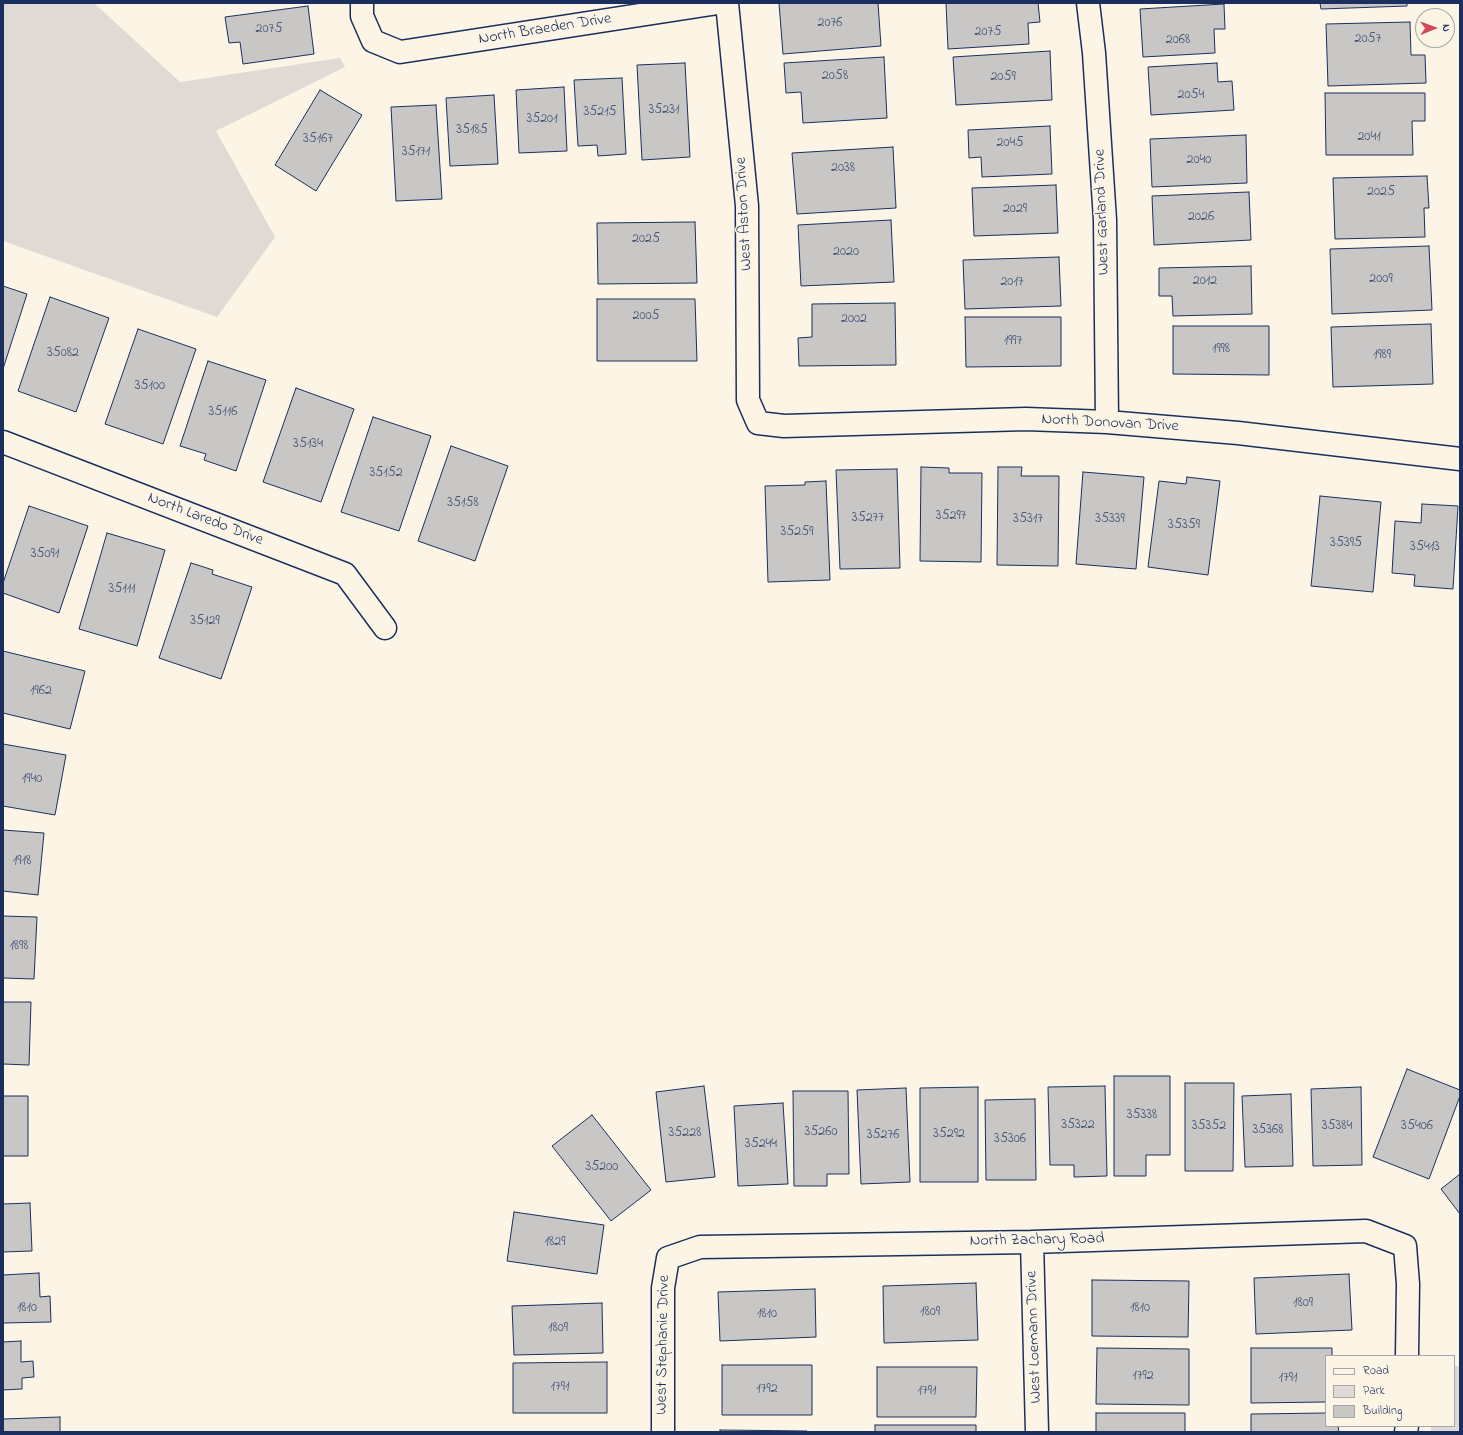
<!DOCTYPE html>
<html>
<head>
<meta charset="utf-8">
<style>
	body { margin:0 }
	#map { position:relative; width:1463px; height:1435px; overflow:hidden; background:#fcf5e5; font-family:"Indie Flower",sans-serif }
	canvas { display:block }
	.frame { position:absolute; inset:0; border:4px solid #1b2f5e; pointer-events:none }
	.legend { position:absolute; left:1325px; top:1355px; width:130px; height:72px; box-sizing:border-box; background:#fcf5e5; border:1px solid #a2a6af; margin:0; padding:5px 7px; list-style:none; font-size:12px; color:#1b2f5e }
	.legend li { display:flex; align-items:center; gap:8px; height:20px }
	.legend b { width:20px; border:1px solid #a2a6af }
	.north { position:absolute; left:1415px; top:8px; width:40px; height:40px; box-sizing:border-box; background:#fcf5e5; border:1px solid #a2a6af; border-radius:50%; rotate:89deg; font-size:11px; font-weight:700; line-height:16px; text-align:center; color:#1b2f5e }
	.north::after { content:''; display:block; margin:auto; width:14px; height:18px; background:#d1495b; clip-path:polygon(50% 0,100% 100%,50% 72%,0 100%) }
</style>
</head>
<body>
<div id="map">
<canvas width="1463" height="1435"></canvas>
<div class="frame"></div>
<ul class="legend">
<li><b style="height:5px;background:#fcf5e5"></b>Road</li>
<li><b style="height:11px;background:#dfdbd4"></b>Park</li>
<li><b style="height:11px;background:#c8c7c6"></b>Building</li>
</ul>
<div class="north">N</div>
</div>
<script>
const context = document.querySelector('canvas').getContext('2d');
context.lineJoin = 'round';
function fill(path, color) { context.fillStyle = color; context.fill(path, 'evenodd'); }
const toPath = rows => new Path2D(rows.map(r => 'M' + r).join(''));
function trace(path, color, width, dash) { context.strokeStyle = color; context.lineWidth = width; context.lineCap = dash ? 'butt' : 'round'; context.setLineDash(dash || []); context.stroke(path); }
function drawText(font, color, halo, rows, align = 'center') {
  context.font = font + ' "Indie Flower",sans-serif'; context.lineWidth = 3; context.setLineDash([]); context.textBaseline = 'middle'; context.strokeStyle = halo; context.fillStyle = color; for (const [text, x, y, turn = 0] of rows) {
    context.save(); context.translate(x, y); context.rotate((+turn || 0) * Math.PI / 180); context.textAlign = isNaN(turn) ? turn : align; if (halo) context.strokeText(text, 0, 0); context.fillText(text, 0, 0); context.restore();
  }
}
const green = toPath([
	[3,3,94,3,180,82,340,58,345,67,216,131,275,237,217,317,3,241],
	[1454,1366,1460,1366,1460,1432,1431,1432,1431,1426,1454,1426]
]);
const building = toPath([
	[779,3,878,3,881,46,783,54,779,3],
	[946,3,1038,3,1040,22,1028,23,1029,44,948,49,946,3],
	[1320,3,1407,3,1407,6,1321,9,1320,3],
	[1224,4,1225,29,1214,29,1215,53,1143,57,1140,9,1224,4],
	[308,6,314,54,243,64,240,42,229,43,225,17,308,6],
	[1410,22,1411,55,1425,55,1426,83,1328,86,1326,24,1410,22],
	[1050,51,1052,100,956,105,953,57,1050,51],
	[884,57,887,118,803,123,801,92,786,93,784,63,884,57],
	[685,63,690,157,642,160,637,65,685,63],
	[1217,63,1218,82,1232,81,1234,110,1151,115,1148,67,1217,63],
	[622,78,626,154,598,156,597,145,578,146,574,80,622,78],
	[564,87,567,151,519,153,516,90,564,87],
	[320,90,362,115,316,191,275,165,320,90],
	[1325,93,1425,93,1425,121,1412,121,1413,155,1326,155,1325,93],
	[494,95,498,164,450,166,446,98,494,95],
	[436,105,442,199,396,201,391,107,436,105],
	[1050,126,1052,174,982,177,981,157,969,158,968,130,1050,126],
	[1246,135,1247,183,1152,187,1150,139,1246,135],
	[893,147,896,208,797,214,792,153,893,147],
	[1427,176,1429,208,1424,208,1425,237,1335,239,1333,178,1427,176],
	[1056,185,1058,233,974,236,972,188,1056,185],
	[1249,192,1251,240,1154,245,1152,196,1249,192],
	[891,220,894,282,801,286,798,225,891,220],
	[695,222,697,283,598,284,597,223,695,222],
	[1429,246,1432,310,1332,314,1330,249,1429,246],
	[1059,257,1061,306,965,309,963,260,1059,257],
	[1251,266,1252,314,1173,316,1172,296,1159,296,1159,268,1251,266],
	[3,286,27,294,3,369,3,286],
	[50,297,109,318,76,412,18,391,50,297],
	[597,299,695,299,697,361,597,361,597,299],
	[895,303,896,365,799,366,798,338,812,337,812,304,895,303],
	[965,317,1061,317,1061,366,966,367,965,317],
	[1431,324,1433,384,1333,387,1331,327,1431,324],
	[1173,326,1269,326,1269,375,1173,374,1173,326],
	[138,329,196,349,163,444,105,424,138,329],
	[208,361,266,380,236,471,204,460,206,454,180,446,208,361],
	[296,388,354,409,321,502,263,482,296,388],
	[373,417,431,436,399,531,341,512,373,417],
	[451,446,508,466,475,561,418,541,451,446],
	[921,467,949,468,949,473,982,473,981,562,920,561,921,467],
	[998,467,1022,467,1021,476,1059,476,1058,566,997,565,998,467],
	[897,469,900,568,840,569,836,470,897,469],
	[1083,472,1144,477,1136,569,1076,564,1083,472],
	[1187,477,1220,481,1208,575,1148,567,1159,481,1186,484,1187,477],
	[826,481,830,580,768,582,765,486,805,485,805,482,826,481],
	[1320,496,1381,502,1373,592,1311,586,1320,496],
	[1422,504,1458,506,1453,589,1414,586,1415,575,1392,573,1395,521,1421,523,1422,504],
	[29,506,88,526,59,613,3,593,3,583,29,506],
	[107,533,165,550,137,646,79,629,107,533],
	[191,563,213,570,212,574,252,587,221,679,159,658,191,563],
	[3,651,85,671,70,729,3,713,3,651],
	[3,744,66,755,55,815,3,806,3,744],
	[3,830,44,833,38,895,3,891,3,830],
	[3,916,37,917,34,979,3,978,3,916],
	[3,1002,31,1002,29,1065,3,1064,3,1002],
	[1407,1069,1460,1090,1460,1096,1429,1179,1373,1157,1407,1069],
	[1114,1076,1170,1076,1170,1155,1146,1155,1146,1176,1114,1176,1114,1076],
	[1185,1083,1234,1083,1233,1171,1185,1171,1185,1083],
	[704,1086,715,1177,666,1182,656,1092,704,1086],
	[1105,1086,1107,1176,1074,1177,1074,1165,1050,1165,1048,1087,1105,1086],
	[978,1087,978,1182,920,1182,920,1088,978,1087],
	[1361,1087,1362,1165,1313,1166,1311,1089,1361,1087],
	[906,1088,910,1182,861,1184,857,1090,906,1088],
	[793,1091,848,1091,849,1174,827,1174,827,1186,794,1186,793,1091],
	[1291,1094,1293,1166,1245,1167,1242,1096,1291,1094],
	[3,1096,28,1096,28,1156,3,1156,3,1096],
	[1035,1099,1036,1180,986,1180,985,1100,1035,1099],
	[783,1103,788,1184,738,1186,734,1106,783,1103],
	[592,1115,651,1190,611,1221,552,1146,592,1115],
	[1460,1174,1460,1214,1441,1189,1460,1174],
	[30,1203,32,1251,3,1252,3,1204,30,1203],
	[514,1212,604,1225,597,1274,507,1261,514,1212],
	[39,1273,40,1297,50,1296,51,1322,3,1323,3,1275,39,1273],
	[1349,1274,1352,1330,1256,1334,1254,1278,1349,1274],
	[1092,1280,1189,1281,1188,1337,1092,1336,1092,1280],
	[976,1283,978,1340,884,1343,883,1286,976,1283],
	[815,1289,816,1337,720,1341,718,1292,815,1289],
	[602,1303,603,1353,514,1355,512,1306,602,1303],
	[21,1341,21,1362,33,1361,34,1377,22,1378,22,1389,3,1390,3,1342,21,1341],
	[1097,1348,1189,1349,1189,1405,1096,1404,1097,1348],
	[1251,1348,1332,1348,1332,1356,1326,1356,1326,1402,1251,1403,1251,1348],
	[607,1362,607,1413,513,1413,513,1363,607,1362],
	[722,1365,812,1365,812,1415,722,1415,722,1365],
	[877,1367,977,1367,976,1417,877,1417,877,1367],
	[1096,1413,1185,1413,1185,1432,1096,1432,1096,1413],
	[1326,1413,1326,1426,1338,1426,1339,1432,1251,1432,1251,1414,1326,1413],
	[60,1417,60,1432,3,1432,3,1419,60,1417],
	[875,1425,976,1425,976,1432,875,1432,875,1425],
	[720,1430,807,1431,807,1432,720,1432,720,1430]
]);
const minor = toPath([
	[362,3,362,16,373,41,400,52,718,3],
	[727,3,747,206,748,400,758,423,784,426,1026,419,1107,422,1238,433,1460,459],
	[1088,3,1094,53,1105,220,1107,422],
	[3,442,345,574,385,628],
	[1032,1242,1037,1432],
	[663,1432,663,1288,668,1258,700,1247,1032,1242,1366,1231,1405,1246,1408,1284,1407,1356],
	[1406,1432,1407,1426]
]);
const numberNames = [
	["2076",830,24],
	["2075",269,30],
	["2075",988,33],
	["2057",1368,40],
	["2068",1178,41],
	["2058",835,77],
	["2059",1003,78],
	["2054",1191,96],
	["35231",664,111],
	["35215",600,113],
	["35201",542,120],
	["35185",472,131],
	["2041",1369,138],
	["35167",318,140],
	["2045",1010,144],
	["35171",416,153],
	["2040",1199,161],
	["2038",843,169],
	["2025",1381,193],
	["2029",1015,210],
	["2026",1201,218],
	["2025",646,240],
	["2020",846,253],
	["2009",1381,280],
	["2012",1205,282],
	["2017",1012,283],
	["2005",646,317],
	["2002",854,320],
	["1997",1013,342],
	["1998",1221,350],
	["35082",63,354],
	["1989",1382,356],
	["35100",150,387],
	["35116",223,413],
	["35134",308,445],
	["35152",386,474],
	["35158",463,504],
	["35297",951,517],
	["35277",868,519],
	["35317",1028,520],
	["35339",1110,520],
	["35359",1184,526],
	["35259",797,533],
	["35395",1346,544],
	["35413",1425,548],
	["35091",45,555],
	["35111",122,590],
	["35129",205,622],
	["1962",41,692],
	["1940",32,780],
	["1918",22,862],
	["1898",19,947],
	["35338",1142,1116],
	["35322",1078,1126],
	["35352",1209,1127],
	["35384",1337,1127],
	["35406",1417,1127],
	["35368",1268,1131],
	["35260",821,1133],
	["35228",685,1134],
	["35292",949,1135],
	["35276",883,1136],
	["35306",1010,1140],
	["35244",761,1145],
	["35200",602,1168],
	["1829",555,1243],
	["1809",1303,1304],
	["1810",27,1309],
	["1810",1140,1309],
	["1809",930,1313],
	["1810",767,1315],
	["1809",558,1329],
	["1792",1143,1377],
	["1791",1288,1379],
	["1791",560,1388],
	["1792",767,1390],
	["1791",927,1392]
];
const streetNames = [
	["North Braeden Drive",545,30,-9],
	["West Garland Drive",1103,212,-92],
	["West Aston Drive",745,214,-93],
	["North Donovan Drive",1110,424,3],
	["North Laredo Drive",205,520,21],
	["North Zachary Road",1037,1241,-1],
	["West Loemann Drive",1035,1337,-92],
	["West Stephanie Drive",664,1345,-89]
];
fill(green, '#dfdbd4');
fill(building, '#c8c7c6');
trace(building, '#1b2f5e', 1);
trace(minor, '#1b2f5e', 25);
trace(minor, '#fcf5e5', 22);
drawText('14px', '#465578', null, numberNames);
drawText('16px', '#1b2f5e', '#fcf5e5', streetNames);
</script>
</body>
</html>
